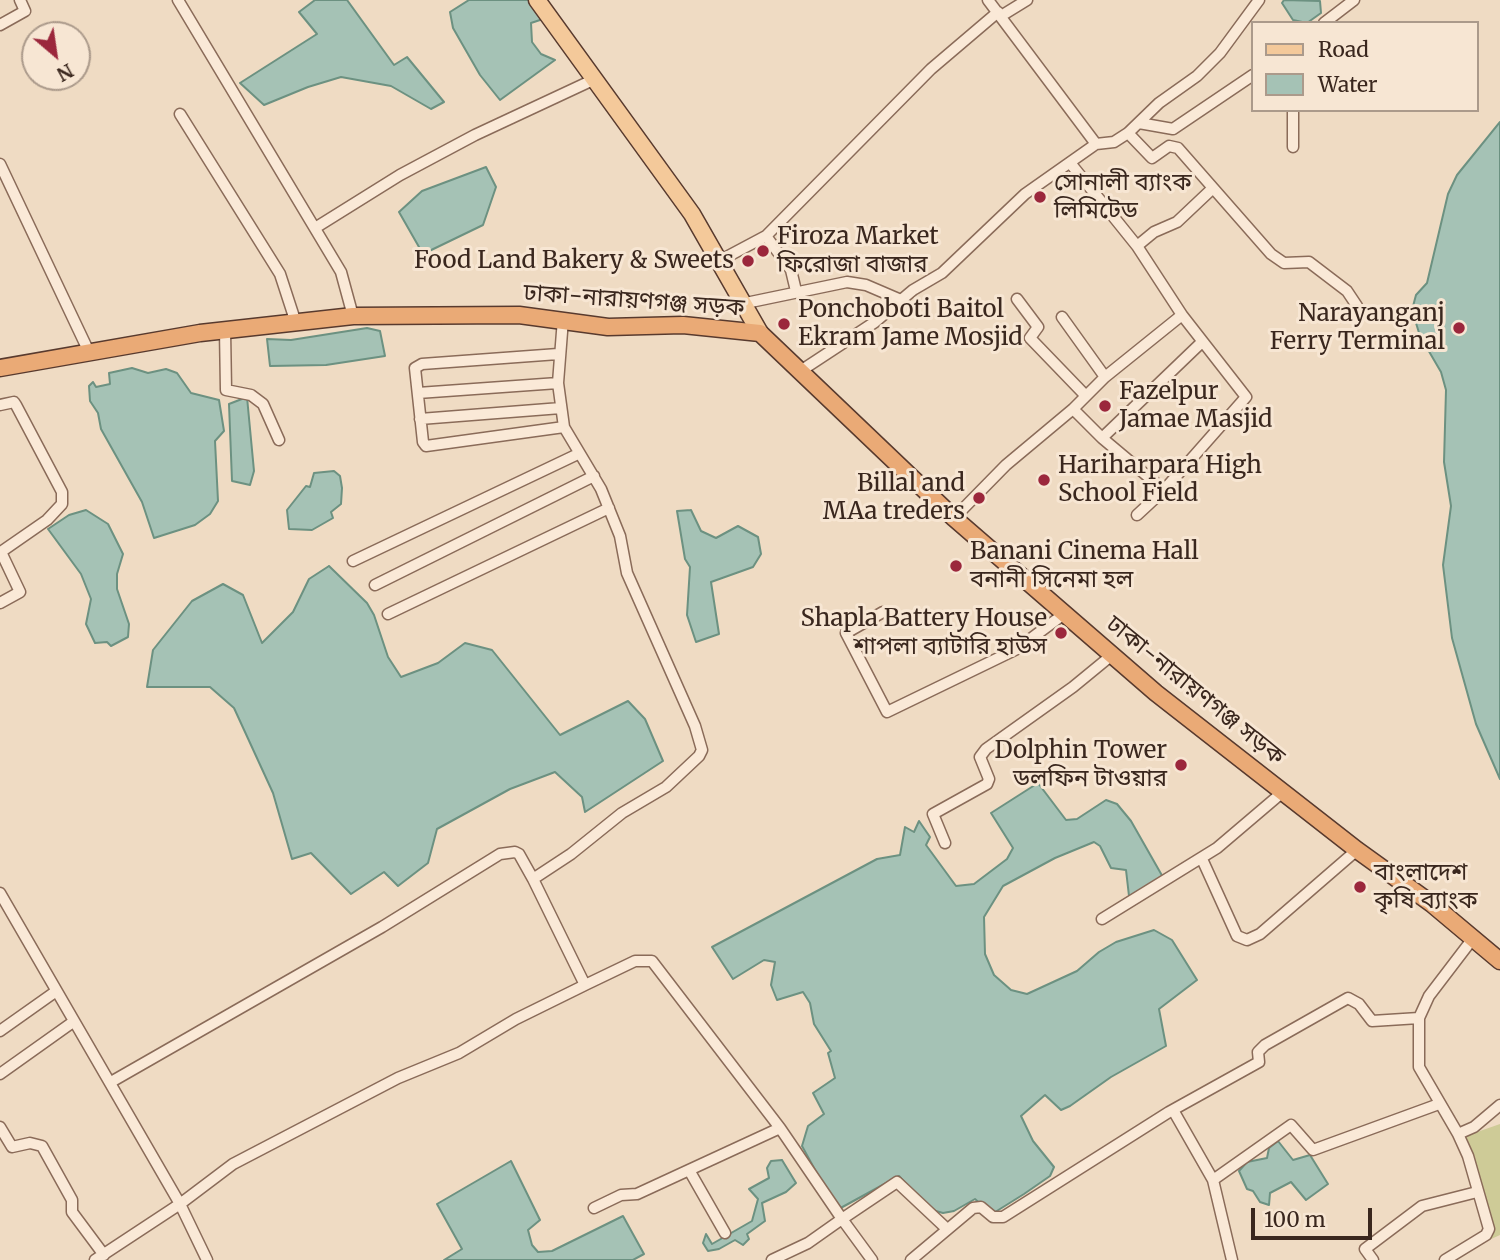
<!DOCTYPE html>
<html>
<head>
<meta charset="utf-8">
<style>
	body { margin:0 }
	#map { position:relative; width:1500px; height:1260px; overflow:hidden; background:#efdbc3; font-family:Merriweather,serif }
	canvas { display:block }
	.legend { position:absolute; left:1251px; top:21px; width:228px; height:91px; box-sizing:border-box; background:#f7e6d3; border:2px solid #ab9a8b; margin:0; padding:9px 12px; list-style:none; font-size:21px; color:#3a271e }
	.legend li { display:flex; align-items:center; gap:14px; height:35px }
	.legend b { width:35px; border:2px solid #ab9a8b }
	.north { position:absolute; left:21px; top:21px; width:70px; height:70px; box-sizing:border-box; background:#f7e6d3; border:2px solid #ab9a8b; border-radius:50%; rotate:151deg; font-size:19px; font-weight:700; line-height:28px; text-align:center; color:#3a271e }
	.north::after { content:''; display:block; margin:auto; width:24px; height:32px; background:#9b273c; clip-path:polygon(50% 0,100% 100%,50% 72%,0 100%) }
	.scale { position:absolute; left:1251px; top:1208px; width:121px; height:32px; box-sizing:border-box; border:4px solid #3a271e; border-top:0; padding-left:9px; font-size:21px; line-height:24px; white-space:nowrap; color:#3a271e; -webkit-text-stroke:5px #f7e6d3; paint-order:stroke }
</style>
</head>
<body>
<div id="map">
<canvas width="1500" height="1260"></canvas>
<ul class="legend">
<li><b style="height:9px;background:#f4c99a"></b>Road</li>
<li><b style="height:19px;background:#a5c2b5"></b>Water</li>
</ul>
<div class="north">N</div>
<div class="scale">100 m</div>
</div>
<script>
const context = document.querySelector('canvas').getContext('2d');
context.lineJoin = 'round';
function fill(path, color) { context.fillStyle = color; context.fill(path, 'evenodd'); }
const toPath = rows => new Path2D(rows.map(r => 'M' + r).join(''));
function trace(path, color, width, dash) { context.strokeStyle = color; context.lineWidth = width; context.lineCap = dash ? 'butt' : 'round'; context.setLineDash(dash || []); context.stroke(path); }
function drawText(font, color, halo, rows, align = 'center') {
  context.font = font + ' Merriweather,"Noto Sans Bengali",serif'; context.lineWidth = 6; context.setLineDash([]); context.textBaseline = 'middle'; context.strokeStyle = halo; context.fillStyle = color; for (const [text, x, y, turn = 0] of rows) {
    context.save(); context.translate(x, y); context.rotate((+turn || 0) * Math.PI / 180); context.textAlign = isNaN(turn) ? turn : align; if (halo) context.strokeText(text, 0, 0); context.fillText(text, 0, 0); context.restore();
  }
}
const green = toPath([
	[1500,1124,1500,1235,1489,1240,1460,1138]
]);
const water = toPath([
	[315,0,347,0,394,65,407,57,444,102,431,109,391,86,341,77,308,87,264,105,240,83,317,34,299,12,315,0],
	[469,0,530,0,543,19,531,23,532,42,541,54,555,60,500,100,480,75,453,28,450,12,469,0],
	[1284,0,1320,1,1321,13,1307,23,1293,20,1282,3,1284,0],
	[1500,122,1500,779,1476,724,1452,638,1443,565,1451,506,1444,462,1446,390,1441,372,1420,336,1412,310,1416,295,1427,283,1448,194,1457,175,1500,122],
	[486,167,496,187,483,225,423,254,399,212,422,191,486,167],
	[367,328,380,331,385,356,326,365,270,366,267,339,291,340,367,328],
	[132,368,148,373,166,369,177,373,191,393,219,400,224,431,215,441,218,501,210,514,195,525,154,538,142,502,101,429,98,413,90,401,89,386,93,382,96,387,110,384,109,373,132,368],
	[247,397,254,471,250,485,232,481,229,404,247,397],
	[334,471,340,476,342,488,341,504,331,512,333,518,312,530,289,529,287,510,306,486,310,487,314,473,334,471],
	[86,510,108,524,123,554,117,574,117,589,129,624,128,637,111,646,107,642,95,643,86,624,91,599,81,574,48,529,69,515,86,510],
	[691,510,701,531,716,538,738,526,758,537,761,554,753,567,711,582,719,634,696,642,687,615,690,567,685,559,677,511,691,510],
	[329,566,367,603,374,615,388,657,401,677,438,663,465,643,492,650,560,735,628,701,645,719,663,761,585,812,582,797,555,772,510,789,437,829,428,863,398,886,384,872,351,894,311,853,292,859,273,793,234,708,210,687,147,687,153,650,192,601,223,584,243,595,262,643,293,612,309,579,329,566],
	[1038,783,1066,820,1077,819,1106,800,1117,804,1131,821,1164,879,1132,899,1129,896,1126,870,1111,868,1100,846,1094,842,1055,858,1003,886,984,917,985,954,994,975,1011,990,1027,994,1077,971,1099,952,1116,942,1154,930,1172,940,1197,980,1159,1009,1166,1046,1111,1077,1070,1106,1061,1110,1045,1095,1021,1116,1033,1141,1054,1167,1050,1176,1024,1194,992,1214,975,1199,954,1211,943,1213,929,1209,899,1176,837,1210,802,1146,808,1126,824,1114,813,1093,835,1078,828,1053,831,1051,814,1024,810,1003,803,992,777,1000,771,985,775,962,764,960,733,979,712,947,877,859,900,855,905,827,914,832,919,821,930,837,926,845,956,886,974,884,1007,859,1013,848,991,813,1038,783],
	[1278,1141,1293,1160,1310,1155,1328,1184,1306,1200,1291,1182,1270,1193,1269,1205,1260,1202,1253,1191,1247,1189,1239,1171,1247,1162,1267,1158,1269,1148,1278,1141],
	[782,1160,796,1183,786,1192,762,1203,765,1221,747,1234,749,1239,743,1245,735,1240,719,1249,708,1251,703,1243,706,1234,712,1244,752,1221,758,1199,749,1189,769,1178,767,1168,771,1161,782,1160],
	[511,1161,540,1220,528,1230,532,1245,538,1252,552,1251,623,1216,644,1254,633,1260,444,1260,462,1249,437,1204,511,1161]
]);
const minor = toPath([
	[178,0,341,272,353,316],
	[988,0,1096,144],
	[1001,16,1027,0],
	[1324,23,1354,0],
	[0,25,25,11,20,0],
	[1293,110,1293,147],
	[180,114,280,274,295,320],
	[1139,123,1173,129,1253,75],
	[1128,133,1152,158,1169,146,1178,148,1271,254,1284,263,1309,262,1347,291,1357,306],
	[0,164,89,352],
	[315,228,400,175,475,135,595,79],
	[766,236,791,270,796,291],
	[1137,246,1154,232,1177,222,1213,188],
	[719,261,766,236,931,69,998,12],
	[1017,299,1038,327,1030,338,1085,395],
	[741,304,847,282,866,285,901,300],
	[1182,315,1246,397,1164,490,1102,438,1202,342],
	[1062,317,1105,377],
	[225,330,226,390,251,395,263,404,279,440],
	[558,354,422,364,415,368,423,442,426,446,564,427],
	[802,370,875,322,913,290,942,273,1025,194,1096,144,1114,142,1128,133,1159,103,1197,76,1220,53,1259,0],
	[418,393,558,383],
	[0,405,14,402,16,405,62,492,62,504,47,520,1,552,20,592,0,603],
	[1073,409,1102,438],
	[420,419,561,408],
	[1137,515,1164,490],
	[954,518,1006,465,1073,409,1105,377,1182,315,1137,246,1071,164],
	[353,561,578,454],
	[375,585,594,476],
	[883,612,846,633,887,712,1017,649,1064,614],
	[388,614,609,508],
	[945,843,933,814,987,784,989,779,980,757,986,749,1073,687,1112,655],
	[1202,859,1237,936,1247,940,1260,934,1357,850],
	[0,893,180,1204,207,1260],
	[1102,919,1217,848,1284,791],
	[585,985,635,961,652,961,780,1128,842,1219,897,1182,947,1229],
	[1419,1018,1419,1067,1458,1134],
	[0,1031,55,992],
	[0,1074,73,1022],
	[111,1082,382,927,500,854,515,852,519,854,533,879],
	[1173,1110,1213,1180,1291,1125,1313,1150,1439,1104],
	[0,1127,12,1147,30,1143,42,1146,72,1200,72,1212,104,1255],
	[689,1170,725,1233],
	[1213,1180,1232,1260],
	[594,1208,621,1195,637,1194,780,1128],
	[95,1260,180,1204,233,1164,398,1078,459,1053,516,1019,585,985,533,879,571,854,622,813,666,787,699,756,702,750,695,726,627,573,620,536,601,489,564,427,558,383,563,319],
	[772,1260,808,1243,842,1219,872,1260],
	[911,1260,973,1208,981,1207,993,1217,1003,1217,1169,1112,1259,1062,1258,1052,1265,1045,1348,998,1359,1004,1372,1021,1419,1018,1429,996,1474,937],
	[1373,1260,1365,1249,1422,1206,1477,1192],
	[1445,1260,1486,1235,1489,1229,1468,1156,1458,1134,1474,1127,1500,1105]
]);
const primary = toPath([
	[537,0,692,214,760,333]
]);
const trunk = toPath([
	[0,368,200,333,353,316,519,315,608,327,683,325,760,333,954,518,1156,693,1357,850,1432,904,1500,961]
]);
const markers = [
	[1040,197,7,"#9b273c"],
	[763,251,7,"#9b273c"],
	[748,261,7,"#9b273c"],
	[784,324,7,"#9b273c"],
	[1459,328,7,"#9b273c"],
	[1105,406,7,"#9b273c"],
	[1044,480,7,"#9b273c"],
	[979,498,7,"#9b273c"],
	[956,566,7,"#9b273c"],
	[1061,633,7,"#9b273c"],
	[1181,765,7,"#9b273c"],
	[1360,887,7,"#9b273c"]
];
const poiNames = [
	["সোনালী ব্যাংক",1054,183],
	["লিমিটেড",1054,211],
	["Firoza Market",777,237],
	["ফিরোজা বাজার",777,265],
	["Food Land Bakery & Sweets",734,261,"right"],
	["Ponchoboti Baitol",798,310],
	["Ekram Jame Mosjid",798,338],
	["Narayanganj",1445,314,"right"],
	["Ferry Terminal",1445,342,"right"],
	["Fazelpur",1119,392],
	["Jamae Masjid",1119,420],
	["Hariharpara High",1058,466],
	["School Field",1058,494],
	["Billal and",965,484,"right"],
	["MAa treders",965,512,"right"],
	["Banani Cinema Hall",970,552],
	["বনানী সিনেমা হল",970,580],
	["Shapla Battery House",1047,619,"right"],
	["শাপলা ব্যাটারি হাউস",1047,647,"right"],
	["Dolphin Tower",1167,751,"right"],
	["ডলফিন টাওয়ার",1167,779,"right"],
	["বাংলাদেশ",1374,873],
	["কৃষি ব্যাংক",1374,901]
];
const streetNames = [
	["ঢাকা-নারায়ণগঞ্জ সড়ক",634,301,4],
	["ঢাকা-নারায়ণগঞ্জ সড়ক",1195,691,39]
];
fill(green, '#cecb97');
fill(water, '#a5c2b5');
trace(water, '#6c9181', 2);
trace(minor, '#8a6b59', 13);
trace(primary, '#583a2e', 19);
trace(trunk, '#583a2e', 19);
trace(minor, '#fae9d7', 10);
trace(primary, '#f4c99a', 16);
trace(trunk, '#eaaa76', 16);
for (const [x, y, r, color] of markers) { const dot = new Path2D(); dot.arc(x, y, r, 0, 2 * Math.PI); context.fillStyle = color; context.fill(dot); trace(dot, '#f7e6d3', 2.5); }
drawText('24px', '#3a271e', '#f7e6d3', poiNames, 'left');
drawText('24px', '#3a271e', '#f7e6d3', streetNames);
</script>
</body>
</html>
